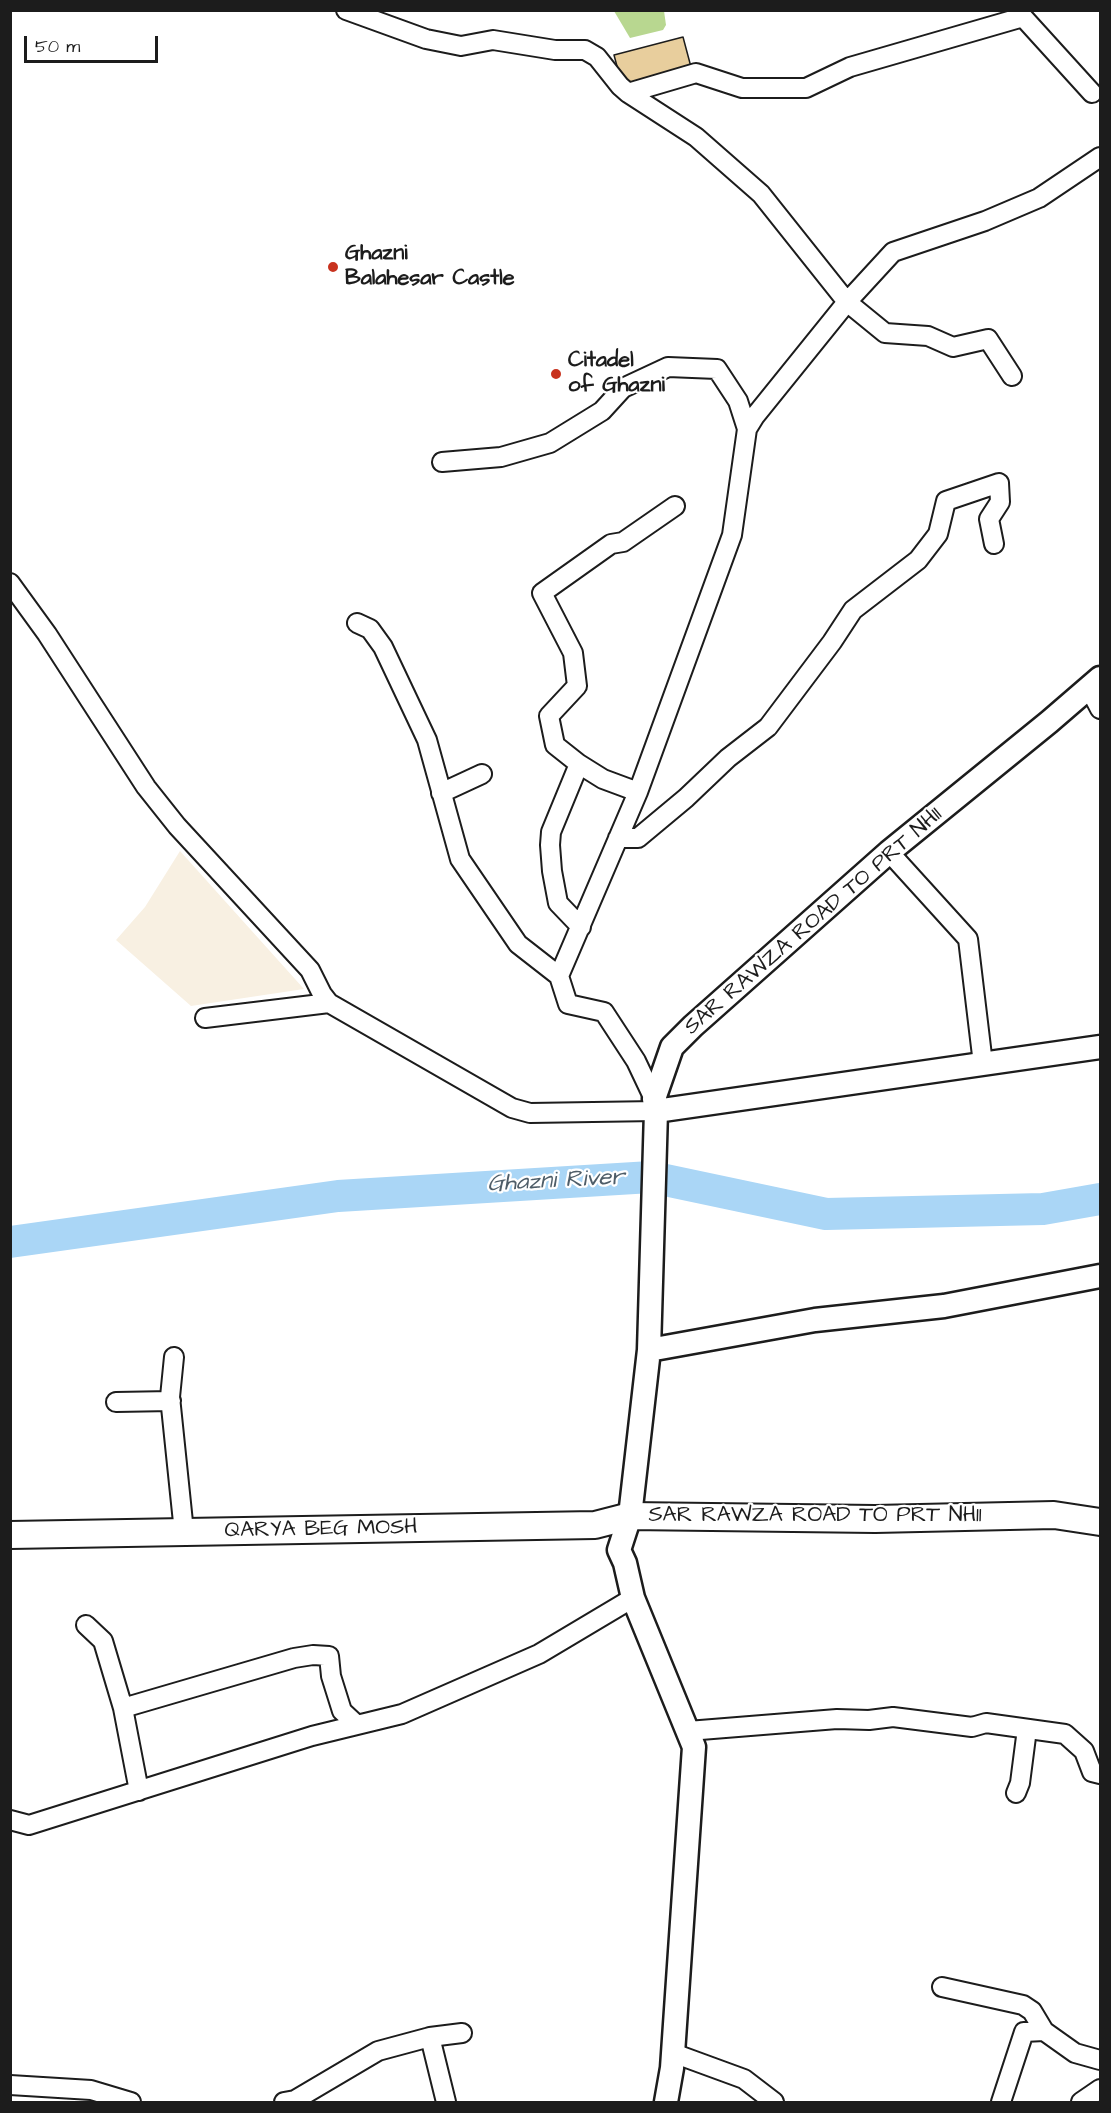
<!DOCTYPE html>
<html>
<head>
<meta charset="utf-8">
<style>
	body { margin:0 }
	#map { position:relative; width:1111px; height:2113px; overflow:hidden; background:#fff; font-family:"Architects Daughter",sans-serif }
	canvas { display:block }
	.frame { position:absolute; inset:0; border:12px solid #1c1c1c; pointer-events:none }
	.scale { position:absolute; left:24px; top:36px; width:134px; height:27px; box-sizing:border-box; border:3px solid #1c1c1c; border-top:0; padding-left:8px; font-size:18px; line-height:21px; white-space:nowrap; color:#1c1c1c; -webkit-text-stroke:4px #fff; paint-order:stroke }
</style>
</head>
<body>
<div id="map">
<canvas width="1111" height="2113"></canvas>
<div class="frame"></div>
<div class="scale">50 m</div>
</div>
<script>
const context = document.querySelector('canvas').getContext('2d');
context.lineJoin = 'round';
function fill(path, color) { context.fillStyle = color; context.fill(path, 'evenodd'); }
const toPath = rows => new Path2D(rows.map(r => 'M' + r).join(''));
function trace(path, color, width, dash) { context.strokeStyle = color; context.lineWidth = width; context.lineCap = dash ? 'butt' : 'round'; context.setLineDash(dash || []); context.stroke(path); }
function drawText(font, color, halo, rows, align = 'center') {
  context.font = font + ' "Architects Daughter",sans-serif'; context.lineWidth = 4.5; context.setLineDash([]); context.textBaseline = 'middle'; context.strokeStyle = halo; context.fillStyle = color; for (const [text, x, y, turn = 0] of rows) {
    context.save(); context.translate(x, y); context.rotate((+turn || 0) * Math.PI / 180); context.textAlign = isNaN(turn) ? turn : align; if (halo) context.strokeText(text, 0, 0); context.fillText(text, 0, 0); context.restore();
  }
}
const built = toPath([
	[180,851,304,989,191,1006,116,940,145,907]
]);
const green = toPath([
	[614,11,664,11,666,25,663,30,630,38]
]);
const river = toPath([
	[10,1242,338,1196,651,1177,826,1214,1043,1209,1100,1199]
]);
const building = toPath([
	[683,37,691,67,622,85,614,55,683,37]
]);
const minor = toPath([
	[346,10,426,39,461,46,493,40,555,50,585,50,597,57,620,86,628,93,696,137,761,194,847,302,885,333,928,336,953,347,988,339,1012,376],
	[628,93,696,73,742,88,806,88,850,67,1023,17,1092,93],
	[442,462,501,457,550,443,602,411,623,388,668,367,717,369,738,401,747,429],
	[10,583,47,634,146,787,177,826,310,970,322,994,329,1003,512,1108,530,1113,656,1111],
	[357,623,370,629,383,647,427,740,460,859,518,944,559,976,568,1004,604,1012,636,1061,654,1099],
	[1089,688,1100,709],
	[579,764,551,832,550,845,552,871,558,903,581,927],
	[638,792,603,779,579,764,555,745,549,716,577,686,573,653,542,593,611,544,623,542,675,506],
	[441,793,482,774],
	[618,838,638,838,686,798,728,758,768,727,832,642,853,610,918,560,938,534,946,501,999,483,1000,502,989,519,994,544],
	[889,852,968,939,983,1064],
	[559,976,638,792,732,535,747,429,755,416,847,302,893,252,985,221,1039,198,1100,157],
	[205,1018,329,1003],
	[174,1357,170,1397,184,1532],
	[116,1402,171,1401],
	[86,1625,103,1641,123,1708,139,1791],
	[123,1708,294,1658,313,1655,329,1656,331,1676,342,1711,356,1724],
	[688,1731,837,1719,869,1720,893,1717,972,1727,986,1723,1065,1734,1084,1751,1092,1772,1100,1774],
	[1016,1793,1020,1783,1027,1729],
	[10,1820,29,1825,312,1736,402,1714,539,1654,633,1598],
	[942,1987,1023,2005,1032,2011,1044,2031],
	[430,2037,446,2102],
	[673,2053,744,2079,774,2102],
	[10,2085,91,2090,131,2102],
	[284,2102,295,2100,378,2051,430,2037,462,2033],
	[1001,2102,1024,2032,1044,2031,1075,2053,1100,2060],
	[1081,2102,1100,2089]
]);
const tertiary = toPath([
	[656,1111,1100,1047],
	[649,1350,815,1320,944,1306,1100,1276],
	[666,2102,672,2068,694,1747,633,1598,625,1563,619,1550,630,1516,649,1350,656,1111,654,1099,672,1047,693,1026,889,852,1049,722,1100,678]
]);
const secondary = toPath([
	[10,1535,595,1525,630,1516,875,1519,1054,1515,1100,1522]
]);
const markers = [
	[333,267,6,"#c8321e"],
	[556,374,6,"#c8321e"]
];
const poiNames = [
	["Ghazni",345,254],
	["Balahesar Castle",345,279],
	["Citadel",568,361],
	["of Ghazni",568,386]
];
const streetNames = [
	["SAR RAWZA ROAD TO PRT NH11",814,922,-41],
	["SAR RAWZA ROAD TO PRT NH11",815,1516],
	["QARYA BEG MOSH",321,1530,-1]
];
const waterNames = [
	["Ghazni River",556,1182,-3]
];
fill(built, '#f8f0e2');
fill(green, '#b8d790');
trace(river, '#aad6f6', 32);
fill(building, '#e8ce9d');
trace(building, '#1c1c1c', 1.5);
trace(minor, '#1c1c1c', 22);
trace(tertiary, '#1c1c1c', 27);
trace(secondary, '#1c1c1c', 30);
trace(minor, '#fff', 18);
trace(tertiary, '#fff', 22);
trace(secondary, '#fff', 26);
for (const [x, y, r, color] of markers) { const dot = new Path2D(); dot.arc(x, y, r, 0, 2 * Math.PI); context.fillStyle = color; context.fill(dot); trace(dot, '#fff', 2); }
drawText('bold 22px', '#1c1c1c', '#fff', poiNames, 'left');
drawText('22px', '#1c1c1c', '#fff', streetNames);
drawText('italic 24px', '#4e5d68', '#fff', waterNames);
</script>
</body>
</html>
